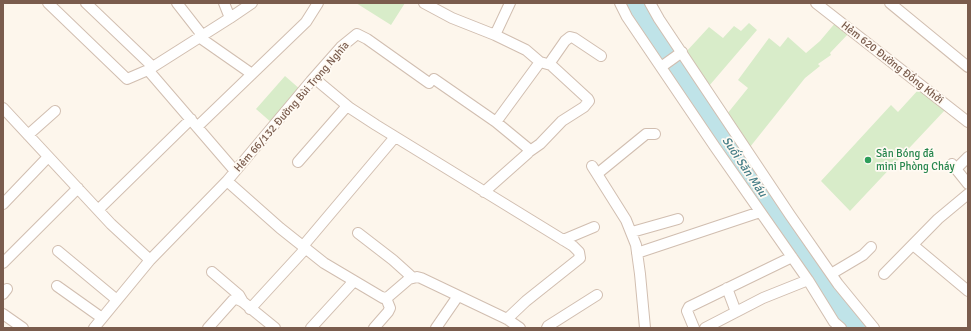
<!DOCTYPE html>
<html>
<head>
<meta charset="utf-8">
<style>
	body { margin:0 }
	#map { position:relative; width:971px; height:331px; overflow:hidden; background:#fdf6ec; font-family:Signika,sans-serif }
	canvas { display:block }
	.frame { position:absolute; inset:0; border:4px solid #7a5c4d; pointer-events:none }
</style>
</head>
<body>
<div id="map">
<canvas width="971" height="331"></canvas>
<div class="frame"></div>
</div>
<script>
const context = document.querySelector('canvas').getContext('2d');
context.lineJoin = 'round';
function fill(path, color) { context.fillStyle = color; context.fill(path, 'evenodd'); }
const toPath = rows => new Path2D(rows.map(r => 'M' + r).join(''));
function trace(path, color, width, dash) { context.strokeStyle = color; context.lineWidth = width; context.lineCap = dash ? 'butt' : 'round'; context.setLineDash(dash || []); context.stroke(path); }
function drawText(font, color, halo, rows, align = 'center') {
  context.font = font + ' Signika,sans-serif'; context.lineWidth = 3.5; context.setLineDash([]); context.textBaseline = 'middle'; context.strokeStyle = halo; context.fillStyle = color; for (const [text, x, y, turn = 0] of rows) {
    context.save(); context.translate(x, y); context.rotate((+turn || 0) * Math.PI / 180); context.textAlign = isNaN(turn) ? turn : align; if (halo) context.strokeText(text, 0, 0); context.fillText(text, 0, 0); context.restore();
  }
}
const green = toPath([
	[356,3,405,3,391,25],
	[836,22,849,33,830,53,831,55,818,64,820,66,805,78,750,147,727,114,748,88,738,80,769,38,780,47,788,37,806,53,820,41],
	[749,23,757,30,709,86,685,53,709,27,723,38,734,26,741,31],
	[285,76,301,90,272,123,256,109],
	[919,89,945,110,850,211,821,181,891,105,898,112]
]);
const water = toPath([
	[623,3,648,3,871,328,844,328,836,321,623,3]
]);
const minor = toPath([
	[48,3,127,79,148,70,230,18,224,3],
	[86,3,153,67],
	[177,3,202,35],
	[424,3,452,18,495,35,526,50,540,62,496,122],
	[620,3,627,17,715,147,808,280,834,322,841,328],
	[650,3,659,19,790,215,838,284,874,328],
	[816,3,968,122],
	[890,3,968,67],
	[230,18,252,3],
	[495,35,510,3],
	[199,37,252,74],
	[549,64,565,41,570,37,574,38,601,56],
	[661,67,682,52],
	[148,70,235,171],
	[314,78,350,108,376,125,573,246,579,252,580,258,526,301,507,319],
	[434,79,496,122,530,150,528,153,484,192],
	[3,108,111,224,150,260],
	[197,127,306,22,318,3],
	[28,135,55,111],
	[530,151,540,144,562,121,584,107,589,101,588,99,551,65,540,62],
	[298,162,347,106],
	[952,164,968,184],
	[592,166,626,220,636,245,640,274,645,328],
	[956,169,968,157],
	[597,174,646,134,655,134],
	[227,181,311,81,341,47,357,34,367,39,429,83],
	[3,204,48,157],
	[98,210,191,119],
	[632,232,678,219],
	[358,233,393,260,413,278],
	[563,240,594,227],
	[913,245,968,291],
	[303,246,395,137],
	[58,251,117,300],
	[637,253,760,212],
	[3,263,78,188],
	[212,272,239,295,243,302],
	[831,274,863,255,871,247],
	[884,274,938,219,968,194],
	[57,286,102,318],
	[727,288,736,312],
	[3,294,7,289],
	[250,309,306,248],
	[3,314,23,328],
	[94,328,150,260,227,181,280,228,324,263,383,298,388,297,409,279,417,277,421,278,507,319,520,328],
	[208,328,233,300,237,299,243,302,275,328],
	[311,328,354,281],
	[374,328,388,312,390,308,386,298],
	[436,328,458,296],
	[547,328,548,326,597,295],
	[694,328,687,311,689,307,792,257],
	[705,328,763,298,808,280]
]);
const markers = [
	[868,160,4,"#2e9e5b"]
];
const streetNames = [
	["Hẻm 620 Đường Đồng Khởi",892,63,38],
	["Hẻm 66/132 Đường Bùi Trọng Nghĩa",292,107,-49]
];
const leisureNames = [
	["Sân Bóng đá",876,154],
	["mini Phòng Cháy",876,167]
];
const waterNames = [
	["Suối Săn Máu",744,167,56]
];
fill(green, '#d8ecc9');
fill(water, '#bfe3e8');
trace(water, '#a5d3da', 1);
trace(minor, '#d1beb0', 12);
trace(minor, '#fff', 10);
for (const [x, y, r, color] of markers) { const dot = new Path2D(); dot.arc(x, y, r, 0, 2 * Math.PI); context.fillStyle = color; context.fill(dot); trace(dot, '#fffaf3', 1.5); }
drawText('11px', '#7a5c4d', '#fffaf3', streetNames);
drawText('11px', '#27864d', '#fffaf3', leisureNames, 'left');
drawText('italic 12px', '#437c86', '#fffaf3', waterNames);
</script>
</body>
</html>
